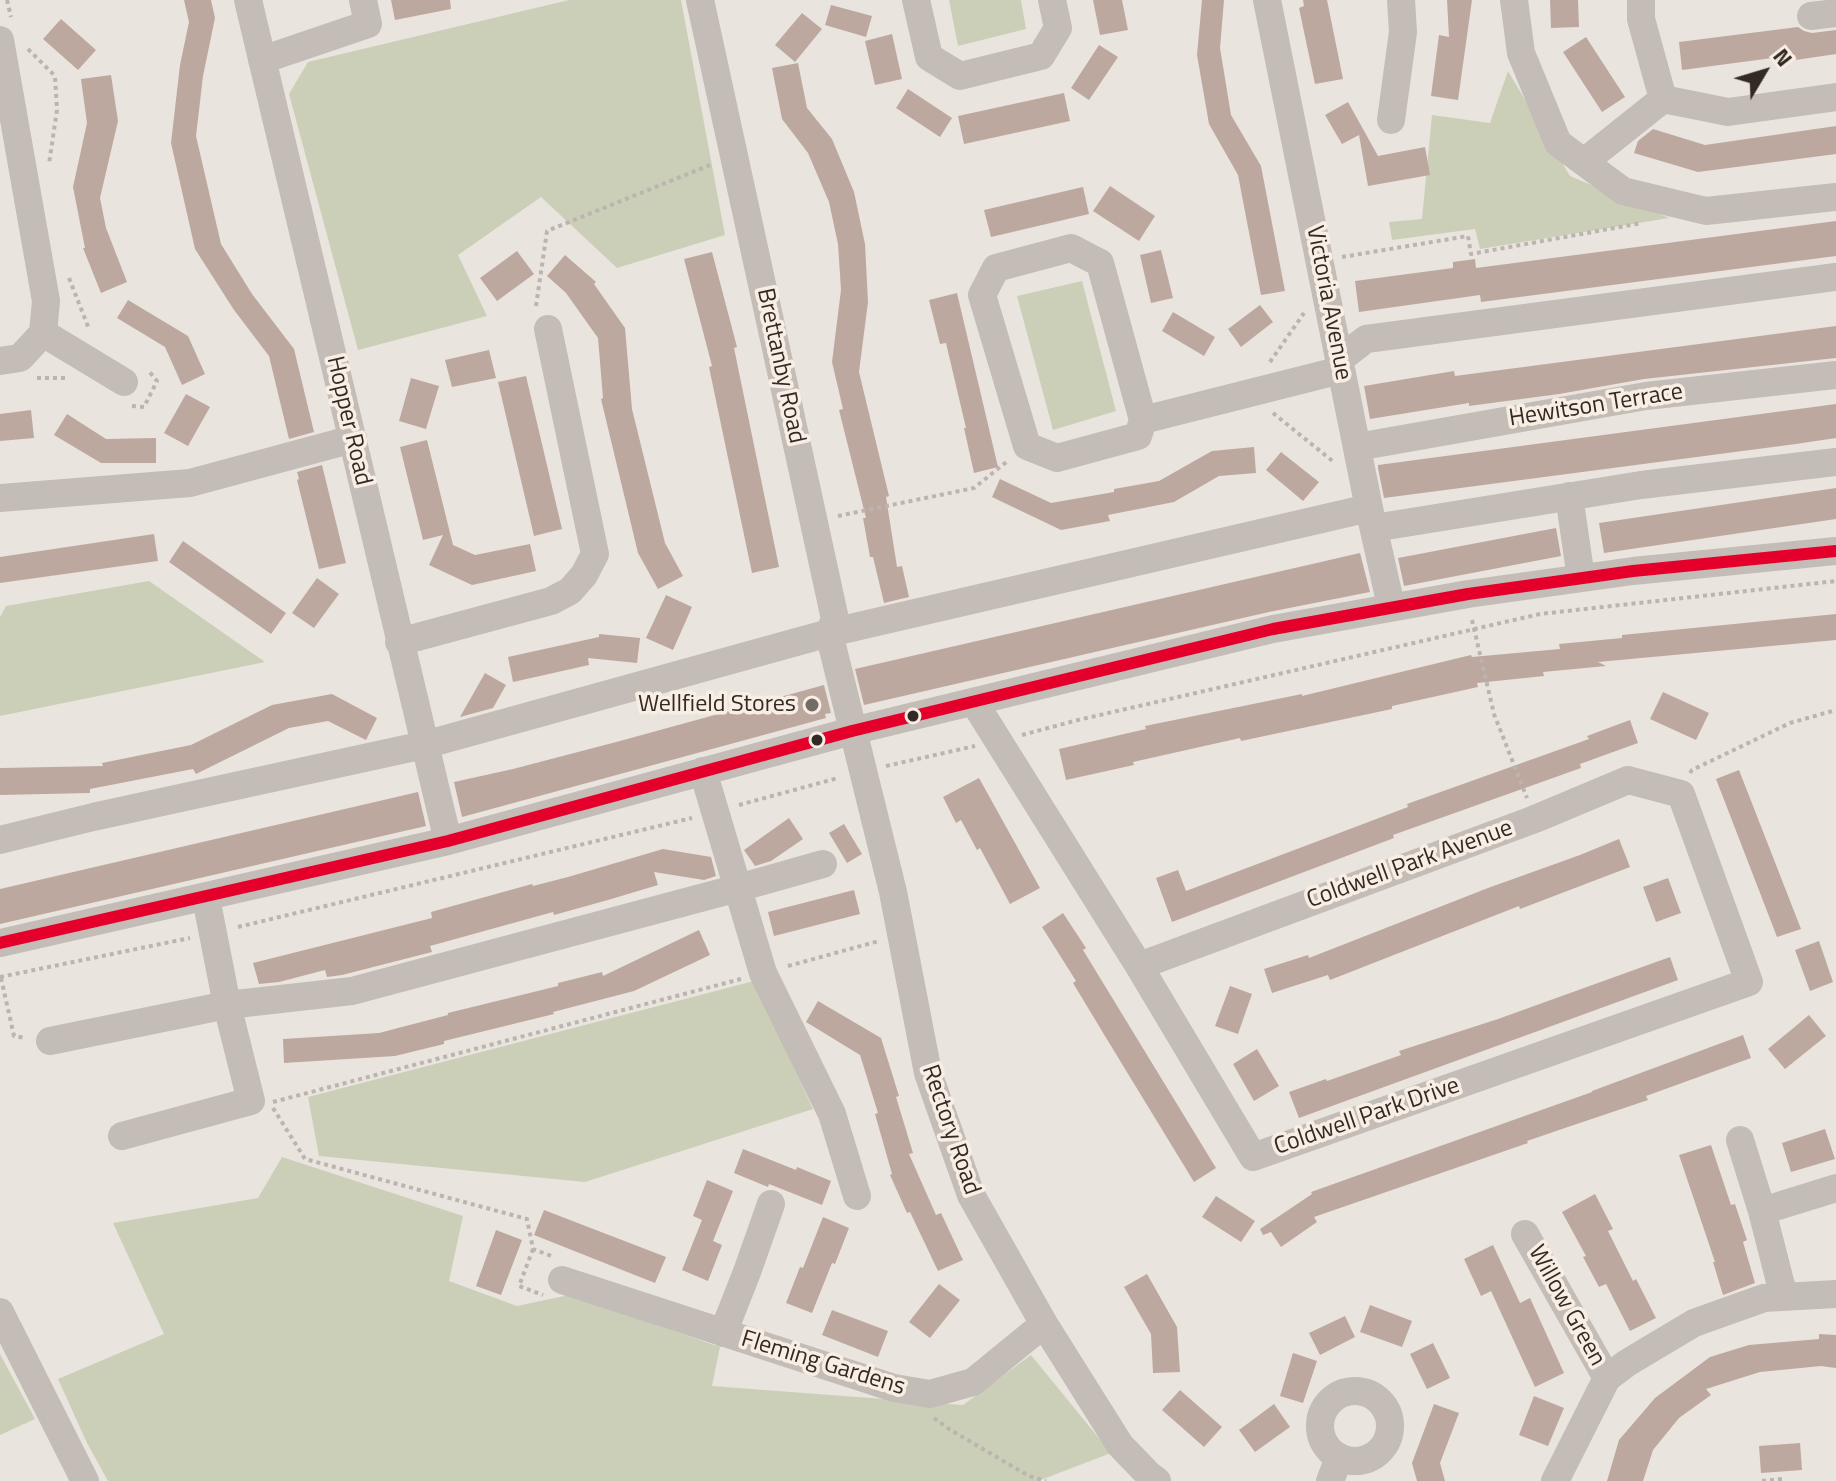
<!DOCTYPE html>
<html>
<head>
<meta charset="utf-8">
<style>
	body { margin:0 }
	#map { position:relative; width:1836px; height:1481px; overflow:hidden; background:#eae4de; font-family:"Titillium Web",sans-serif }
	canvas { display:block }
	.north { position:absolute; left:1724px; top:32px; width:80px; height:80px; -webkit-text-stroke:6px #f8eee4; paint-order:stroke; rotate:52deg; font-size:22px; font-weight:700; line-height:32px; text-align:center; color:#332a26 }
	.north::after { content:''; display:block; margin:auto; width:28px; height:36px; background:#332a26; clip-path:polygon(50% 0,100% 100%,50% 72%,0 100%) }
</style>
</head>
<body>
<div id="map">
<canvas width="1836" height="1481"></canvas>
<div class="north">N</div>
</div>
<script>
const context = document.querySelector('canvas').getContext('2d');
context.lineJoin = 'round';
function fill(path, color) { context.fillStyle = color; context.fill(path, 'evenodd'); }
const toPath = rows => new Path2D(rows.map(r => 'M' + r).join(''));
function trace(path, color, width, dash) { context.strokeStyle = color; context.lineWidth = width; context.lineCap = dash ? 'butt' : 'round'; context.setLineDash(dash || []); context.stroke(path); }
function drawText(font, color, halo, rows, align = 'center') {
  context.font = font + ' "Titillium Web",sans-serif'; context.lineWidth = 7; context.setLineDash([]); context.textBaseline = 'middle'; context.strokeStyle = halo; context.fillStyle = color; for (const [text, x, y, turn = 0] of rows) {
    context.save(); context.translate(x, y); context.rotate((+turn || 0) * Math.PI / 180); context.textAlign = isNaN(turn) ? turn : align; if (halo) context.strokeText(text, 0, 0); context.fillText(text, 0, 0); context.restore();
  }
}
const green = toPath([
	[569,0,681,0,725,235,617,268,541,197,458,255,487,316,358,350,289,94,308,62],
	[949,0,1021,0,1026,29,958,46],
	[1508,71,1570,176,1669,218,1480,249,1475,229,1392,240,1389,222,1422,219,1432,115,1490,123],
	[1082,281,1116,411,1053,430,1017,296],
	[149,581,265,662,0,716,0,617,6,606],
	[754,981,813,1109,585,1182,319,1156,308,1097],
	[282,1157,463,1216,449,1281,517,1306,569,1295,720,1347,712,1386,963,1405,1031,1355,1111,1453,1038,1481,108,1481,87,1443,58,1379,164,1334,113,1223,258,1198],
	[0,1354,35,1419,0,1435]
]);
const building = toPath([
	[184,0,211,0,215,18,203,76,196,136,221,244,252,294,294,349,314,432,289,439,269,356,234,310,195,249,171,143,180,65,189,22],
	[391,0,450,0,451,9,395,20],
	[1093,0,1122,0,1128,30,1100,35],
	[1202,0,1224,0,1220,48,1231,115,1261,166,1285,291,1261,295,1238,175,1209,124,1197,55],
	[1303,0,1327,0,1343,79,1315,84,1299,8,1304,6],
	[1447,0,1472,0,1458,100,1431,96,1439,35,1449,37],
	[1550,0,1578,0,1579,27,1551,28],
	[831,5,872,16,866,37,825,25],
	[802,13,822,29,795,62,775,45],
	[61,19,96,50,78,70,43,39],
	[1798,27,1804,31,1812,33,1836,30,1836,54,1796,60,1795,55,1682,70,1679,42],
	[892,34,902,79,875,85,865,41],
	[1586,37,1625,97,1602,112,1563,52],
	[1099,45,1118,57,1089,100,1071,88],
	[798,63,807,108,832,139,854,192,865,244,868,302,859,372,889,496,886,497,897,567,902,566,909,597,884,603,873,557,870,557,863,518,866,518,839,410,843,409,832,362,841,290,838,244,829,202,808,153,782,119,772,68],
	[111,75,118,121,100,198,106,228,127,282,101,293,83,248,85,248,73,187,87,123,81,79],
	[908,89,952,118,940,137,896,108],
	[1064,93,1070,121,964,144,958,116],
	[1348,102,1378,156,1425,147,1430,175,1368,186,1359,135,1342,144,1325,115],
	[1836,126,1836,154,1698,172,1634,153,1638,141,1653,129,1705,145],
	[1110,186,1155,216,1139,241,1093,211],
	[1083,187,1089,214,991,237,984,210],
	[1836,221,1836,256,1481,302,1480,295,1359,312,1355,281,1453,268,1453,262,1475,259,1476,268],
	[1161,250,1173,298,1151,303,1140,255],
	[517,251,534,274,497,301,480,278],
	[712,252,737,347,734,348,779,567,752,573,709,367,712,366,684,259],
	[565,255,596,282,594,284,625,328,632,409,665,543,683,576,658,589,638,553,601,399,603,398,598,338,566,293,547,276],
	[957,293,998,467,974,473,964,428,966,428,946,343,940,344,929,300],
	[128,300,188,336,205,374,182,385,165,347,117,318],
	[1260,305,1273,322,1241,347,1228,329],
	[1173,312,1215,337,1204,356,1162,331],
	[1836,326,1836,358,1644,379,1559,394,1469,406,1469,403,1370,419,1364,386,1454,371,1455,376],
	[489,350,496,378,452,387,445,360],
	[526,376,562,529,534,536,498,382],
	[411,378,439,386,426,429,399,421],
	[186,394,210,407,188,446,164,433],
	[1836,404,1836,438,1796,444,1384,498,1378,468,1378,465],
	[31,410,34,438,0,441,0,414],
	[67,414,106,439,156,438,156,463,101,463,54,435],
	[427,440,453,545,475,555,530,544,536,571,472,585,429,565,443,535,423,540,400,447],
	[1254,447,1256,473,1219,476,1174,502,1108,515,1110,521,1061,530,992,497,1000,479,1051,503,1114,492,1114,489,1159,481,1212,451],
	[1281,452,1319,482,1303,501,1266,470],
	[322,465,346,563,319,569,297,480,299,479,297,472],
	[1836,488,1836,519,1604,553,1599,523],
	[1556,528,1561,556,1404,586,1398,558],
	[154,534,158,561,0,583,0,557],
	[183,541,286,613,271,634,169,562],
	[1360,553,1370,592,1269,612,864,705,855,669],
	[317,578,339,594,314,628,292,613],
	[666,595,692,607,673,650,646,638],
	[1836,614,1836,640,1598,662,1606,666,1543,672,1544,676,1477,683,1478,687,1392,706,1392,709,1241,741,1240,738,1133,762,1134,765,1066,780,1059,749,1146,729,1145,726,1302,694,1302,696,1471,655,1472,657,1560,649,1559,644,1622,638,1622,635],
	[599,634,640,638,637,663,588,658,589,665,513,682,508,657,599,637],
	[485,673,506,685,493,708,460,717],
	[824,685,831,713,825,714,826,718,462,817,454,782,513,769,620,741],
	[1663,692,1709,713,1696,740,1650,719],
	[332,694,377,718,366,740,328,721,289,728,196,774,193,769,90,789,90,793,0,795,0,768,103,766,102,763,191,745,272,705],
	[1630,720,1638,743,1580,764,1581,768,1393,835,1394,838,1172,922,1156,878,1178,870,1186,891,1408,807,1407,804,1589,739,1587,736],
	[1739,770,1801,929,1777,937,1716,779],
	[979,778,1040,888,1010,904,980,848,977,850,961,820,956,823,943,797],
	[418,792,426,826,0,924,0,889],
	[789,818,803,839,771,861,755,866,744,850],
	[844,824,862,854,847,863,829,833],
	[1619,839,1630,867,1520,909,1519,906,1330,980,1328,975,1272,993,1264,969,1308,955,1309,958,1488,888,1580,855],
	[663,849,711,857,716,876,704,880,654,872,658,885,608,900,554,915,553,912,430,946,432,952,342,975,327,977,325,970,279,982,259,984,253,963,432,918,431,912,532,884,533,886,568,877],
	[1668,878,1681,913,1656,922,1643,887],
	[854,890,860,914,774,936,768,912],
	[1063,913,1086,948,1083,950,1216,1168,1194,1182,1108,1041,1073,983,1076,981,1042,927],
	[699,930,710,955,634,991,553,1012,554,1014,444,1041,444,1044,395,1056,284,1063,283,1039,379,1033,448,1015,448,1013,558,986,558,983,602,972,603,976],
	[1819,941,1833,982,1810,991,1795,950],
	[1670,957,1678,980,1299,1118,1289,1092,1326,1079,1327,1081,1401,1055,1399,1051,1498,1019],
	[1230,986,1252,994,1238,1034,1215,1026],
	[818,1001,881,1038,899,1096,896,1097,913,1153,909,1154,936,1215,941,1213,963,1260,938,1271,910,1212,907,1213,890,1175,892,1174,875,1114,878,1113,860,1055,806,1022],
	[1809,1015,1826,1036,1785,1069,1768,1049],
	[1743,1035,1751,1058,1646,1096,1648,1100,1562,1129,1527,1141,1528,1143,1314,1217,1317,1222,1281,1247,1271,1232,1263,1235,1260,1229,1312,1194,1311,1192,1592,1092,1592,1091],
	[1257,1049,1279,1086,1254,1101,1233,1064],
	[1825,1129,1835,1159,1791,1172,1782,1143],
	[1711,1145,1731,1205,1735,1204,1747,1240,1743,1242,1755,1283,1723,1295,1713,1262,1715,1262,1679,1155],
	[743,1149,796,1170,797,1167,831,1181,822,1205,769,1184,768,1187,734,1173],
	[707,1180,733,1191,713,1241,722,1245,708,1281,682,1270,702,1220,693,1216],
	[1595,1194,1613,1229,1608,1231,1633,1281,1636,1279,1656,1318,1630,1331,1606,1284,1599,1287,1583,1257,1586,1256,1562,1212],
	[1216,1196,1255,1221,1241,1242,1202,1217],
	[544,1210,666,1257,655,1283,534,1235],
	[823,1217,849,1228,835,1264,832,1263,812,1313,786,1303,800,1267,803,1268],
	[496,1230,522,1240,501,1295,476,1286],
	[1493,1245,1520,1303,1530,1298,1564,1373,1535,1387,1491,1291,1481,1296,1464,1259],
	[1147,1274,1177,1327,1180,1372,1153,1373,1151,1334,1124,1287],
	[939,1284,960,1300,930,1338,909,1322],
	[1370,1305,1412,1321,1402,1347,1360,1332],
	[832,1310,888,1331,878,1357,822,1335],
	[1345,1316,1355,1337,1320,1355,1309,1333],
	[1819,1334,1836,1335,1836,1368,1821,1366,1760,1372,1706,1389,1711,1395,1679,1418,1653,1450,1643,1481,1607,1481,1619,1440,1655,1398,1710,1357,1749,1345,1819,1339],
	[1433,1343,1450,1378,1427,1389,1410,1354],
	[1293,1353,1317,1361,1303,1403,1280,1396],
	[1180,1390,1222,1427,1204,1447,1162,1410],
	[1534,1396,1564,1408,1548,1446,1519,1435],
	[1274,1404,1290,1427,1255,1452,1239,1430],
	[1434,1404,1459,1413,1440,1463,1445,1481,1417,1481,1412,1463],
	[1800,1443,1802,1470,1761,1473,1759,1446]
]);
const path = toPath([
	[7,0,11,17],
	[28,49,55,76,57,110,49,164],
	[1342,257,1468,236,1471,254,1642,223],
	[69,278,89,329],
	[536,306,547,231,710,165],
	[1270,362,1304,313],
	[37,378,67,378],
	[132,406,144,407,157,381,148,370],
	[1273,413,1335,463],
	[838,516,974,488,1009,460],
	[1472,620,1494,714,1527,798],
	[1022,735,1078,720,1540,614,1836,581],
	[886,766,975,746],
	[1690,773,1692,770,1790,723,1836,710],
	[739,805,838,778],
	[238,927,692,818],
	[788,966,879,941],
	[0,977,190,938],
	[1,978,14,1036,25,1038],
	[273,1102,741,979],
	[273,1108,305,1159,527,1219,533,1249,554,1257],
	[533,1249,519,1286,543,1295],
	[934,1418,949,1429,1029,1476,1046,1481],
	[1762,1481,1782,1479,1785,1481]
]);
const minor = toPath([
	[248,0,448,841],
	[700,0,835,619,829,633,893,892,928,1073,971,1195,1044,1324,1120,1445,1149,1475,1157,1481],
	[916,0,929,57,960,76,1041,56,1058,28,1052,0],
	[1267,0,1369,508,1391,606],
	[1514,0,1521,53,1558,143,1623,191,1706,211,1836,197],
	[1641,0,1641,19,1663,99,1728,112,1836,97],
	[1811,16,1836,13],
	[0,40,46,301,43,333,20,358,0,361],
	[262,60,368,24,363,0],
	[1391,120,1403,32,1401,0],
	[1584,162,1663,99],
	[43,333,124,382],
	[1339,360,1366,339,1836,277],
	[1143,420,1100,263,1071,248,996,268,982,295,1027,446,1057,458,1138,436,1143,420,1341,370],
	[1357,447,1646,396,1836,375],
	[1569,496,1581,578],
	[0,498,190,483,353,439],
	[1374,528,1641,485,1836,462],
	[399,642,551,601,570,591,584,575,595,554,548,329],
	[974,702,1139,966,1253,1157,1749,982,1681,794,1628,780,1535,819,1139,966],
	[703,771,763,973,832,1114,857,1196],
	[0,840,93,817,424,745,829,633,1369,508],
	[0,943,448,841,852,731,1273,629,1468,594,1633,571,1836,551],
	[50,1041,227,1005,352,991,738,888,823,864],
	[122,1136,251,1101,227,1005,206,898],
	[1740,1140,1762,1211],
	[1525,1234,1607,1378],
	[562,1280,894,1388,930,1394,973,1382,1044,1324],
	[1784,1297,1762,1211,1836,1188],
	[0,1312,85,1481],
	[723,1333,747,1272,771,1204],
	'1320 1426a35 35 0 1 1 70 0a35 35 0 1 1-70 0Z',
	[1330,1481,1339,1458],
	[1555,1481,1607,1378,1627,1363,1694,1323,1764,1298,1836,1294]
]);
const bus1 = toPath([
	[0,943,448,841,852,731,1273,629,1468,594,1633,571,1836,551]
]);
const markers = [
	[812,705,8,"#736b66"],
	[913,716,7,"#332a26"],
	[817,740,7,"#332a26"]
];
const streetNames = [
	["Victoria Avenue",1328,303,79],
	["Brettanby Road",780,366,78],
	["Hewitson Terrace",1596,406,-9],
	["Hopper Road",348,421,77],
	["Coldwell Park Avenue",1410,865,-20],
	["Coldwell Park Drive",1367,1117,-19],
	["Rectory Road",950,1130,71],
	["Willow Green",1566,1306,61],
	["Fleming Gardens",823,1364,17]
];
const poiNames = [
	["Wellfield Stores",796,705]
];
fill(green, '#cbcfb8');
fill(building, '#bda8a0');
trace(path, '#bcb4af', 4, [4, 4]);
trace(minor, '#c3bcb7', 28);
trace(bus1, '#e4002b', 12);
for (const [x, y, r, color] of markers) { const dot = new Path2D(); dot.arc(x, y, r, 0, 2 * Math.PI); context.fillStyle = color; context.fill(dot); trace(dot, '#f8eee4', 3); }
drawText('24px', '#332a26', '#f8eee4', streetNames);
drawText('24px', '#332a26', '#f8eee4', poiNames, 'right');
</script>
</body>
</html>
